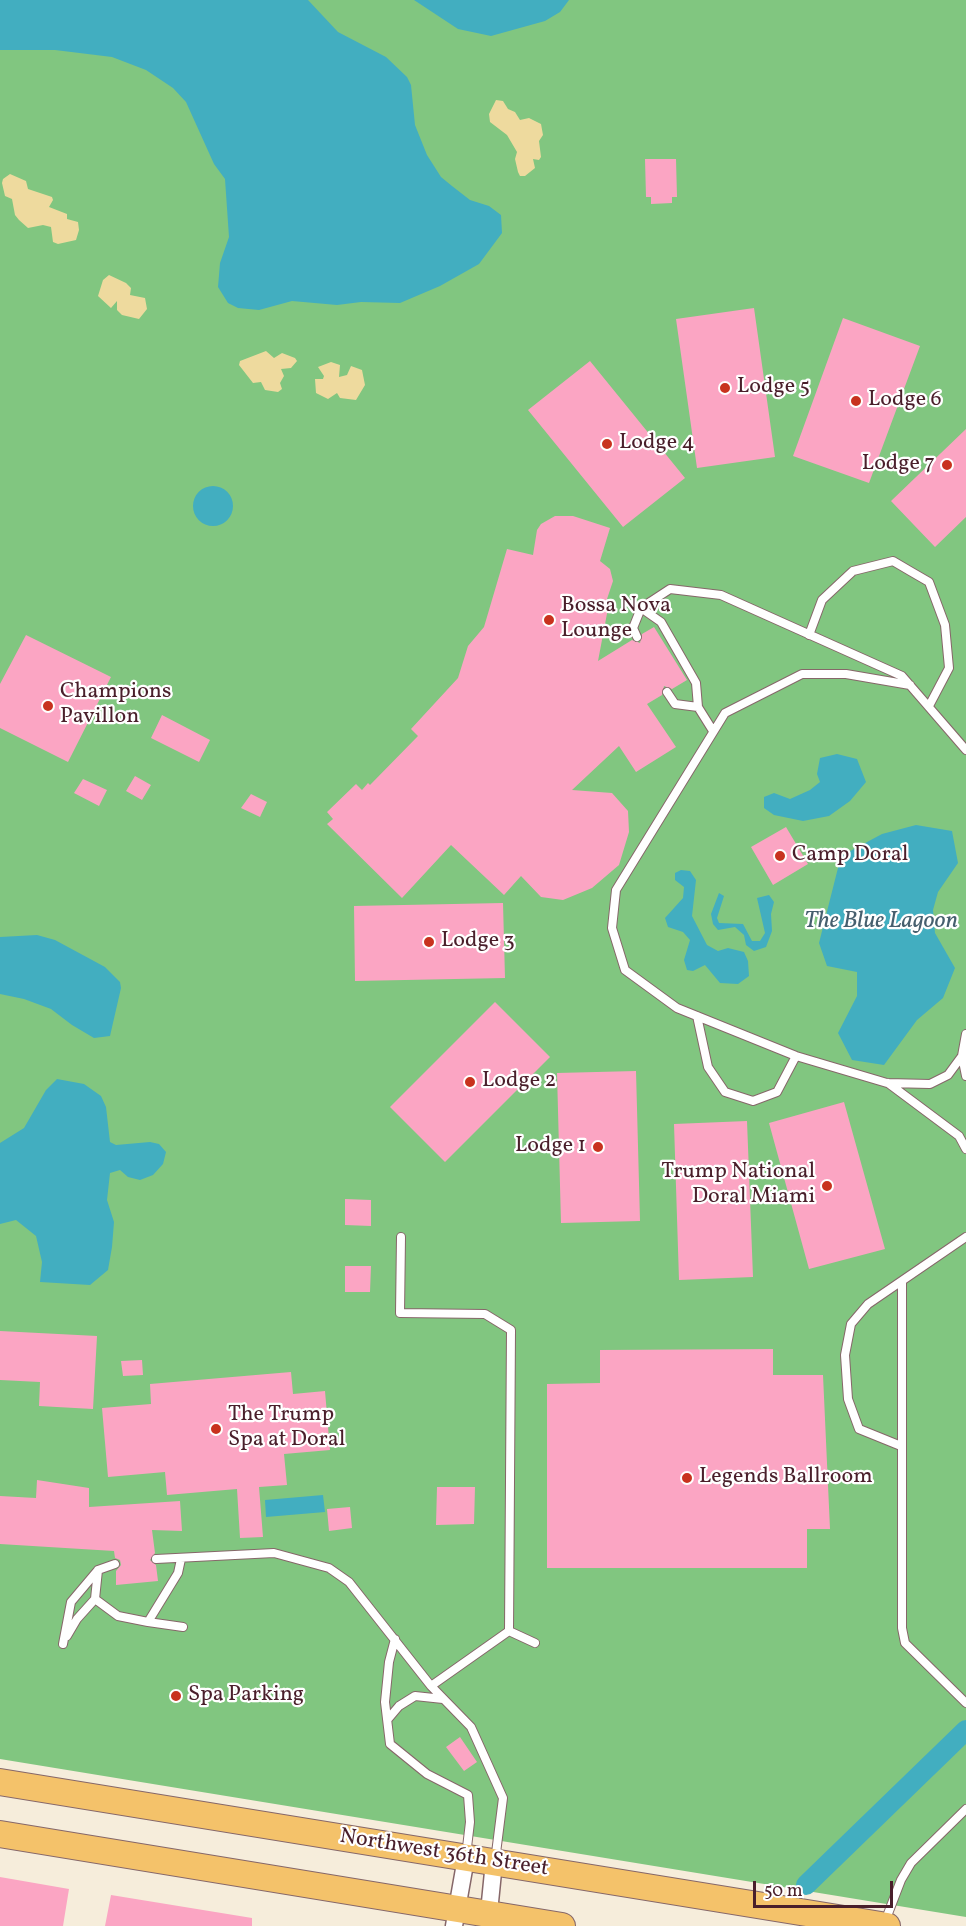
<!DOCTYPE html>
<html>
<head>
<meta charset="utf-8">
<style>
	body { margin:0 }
	#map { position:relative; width:966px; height:1926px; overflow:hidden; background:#f6eddb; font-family:Vollkorn,serif }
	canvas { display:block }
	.scale { position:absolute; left:753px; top:1881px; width:140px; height:27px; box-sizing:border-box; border:3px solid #4a1f2b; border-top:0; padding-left:8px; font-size:18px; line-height:21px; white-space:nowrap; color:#4a1f2b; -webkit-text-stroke:4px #fff; paint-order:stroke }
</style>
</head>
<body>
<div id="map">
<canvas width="966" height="1926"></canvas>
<div class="scale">50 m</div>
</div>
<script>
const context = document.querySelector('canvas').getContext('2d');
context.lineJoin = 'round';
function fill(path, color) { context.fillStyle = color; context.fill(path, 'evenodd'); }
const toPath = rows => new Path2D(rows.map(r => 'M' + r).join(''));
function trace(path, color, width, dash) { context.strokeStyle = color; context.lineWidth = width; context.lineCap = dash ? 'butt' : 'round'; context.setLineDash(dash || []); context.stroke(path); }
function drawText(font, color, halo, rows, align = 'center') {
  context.font = font + ' Vollkorn,serif'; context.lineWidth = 4.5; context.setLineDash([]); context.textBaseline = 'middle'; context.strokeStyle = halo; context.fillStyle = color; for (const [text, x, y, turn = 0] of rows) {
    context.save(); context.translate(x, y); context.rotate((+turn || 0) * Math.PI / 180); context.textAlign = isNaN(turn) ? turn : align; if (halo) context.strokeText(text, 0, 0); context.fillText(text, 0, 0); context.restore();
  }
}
const green = toPath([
	[0,0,966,0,966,1917,0,1759]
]);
const sand = toPath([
	[496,100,503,101,508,109,515,112,520,120,529,118,541,124,543,135,539,141,541,157,539,160,533,159,535,168,525,176,520,176,518,172,515,159,517,152,507,135,490,122,489,114],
	[10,174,26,181,28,189,52,197,53,200,49,207,67,214,67,219,78,222,79,230,76,240,58,244,53,242,51,227,43,225,28,228,19,220,15,215,12,199,5,196,2,183,3,179],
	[109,275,126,283,131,288,130,295,145,298,147,309,139,319,122,315,117,310,117,301,111,308,98,296,103,280],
	[266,351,274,358,282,353,295,358,297,361,291,368,281,369,284,376,280,383,282,389,278,392,265,390,261,382,253,383,239,365,240,361],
	[331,362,340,365,339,377,347,375,351,366,362,370,365,385,356,400,340,398,337,393,328,399,316,393,315,379,323,379,324,376,318,367]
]);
const water = toPath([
	[0,0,308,0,338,32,386,57,407,77,411,85,415,125,427,155,441,177,452,186,470,200,489,206,501,215,502,233,479,264,440,286,400,303,361,302,337,305,292,301,259,310,238,308,228,303,218,287,220,263,229,237,225,179,214,164,186,102,173,88,146,70,112,57,55,50,0,50],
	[414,0,569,0,560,12,545,21,491,36,458,29],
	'193 506a20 20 0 1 1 40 0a20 20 0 1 1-40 0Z',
	[837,754,857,759,866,782,850,801,829,816,803,821,774,815,764,808,764,797,774,793,790,799,810,790,820,782,817,774,820,758],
	[916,825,952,831,958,863,938,892,933,910,935,933,955,968,943,998,917,1020,884,1065,852,1060,838,1033,857,996,857,972,827,966,819,943,841,856,882,834],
	[681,870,690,871,696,880,692,916,707,945,718,951,728,948,744,952,748,961,749,976,738,984,720,983,705,965,693,971,687,970,684,960,690,940,683,932,668,927,665,918,683,898,684,887,675,880,675,873],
	[719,893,724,896,717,918,719,923,743,924,752,941,760,941,765,933,757,898,769,895,774,902,771,914,772,931,766,947,754,951,746,945,744,935,735,927,718,930,713,924,711,914],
	[37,935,55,940,105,967,120,982,121,988,110,1036,94,1038,72,1025,51,1009,24,999,0,994,0,937],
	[57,1079,84,1084,101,1096,106,1107,110,1142,116,1145,150,1142,159,1144,166,1152,163,1164,153,1175,140,1180,128,1177,120,1170,110,1173,107,1200,114,1222,112,1247,108,1270,90,1285,40,1282,42,1262,36,1236,16,1220,0,1224,0,1143,24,1128,46,1090],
	[323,1495,325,1512,266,1517,265,1500]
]);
const canal = toPath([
	[806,1885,966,1730]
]);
const building = toPath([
	[645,159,676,159,677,197,672,197,672,203,651,204,651,197,646,197],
	[754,308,775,457,697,468,676,319],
	[843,318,920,346,869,483,793,456],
	[590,361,685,478,623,527,528,410],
	[966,429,966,517,935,547,891,501],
	[555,516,573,516,610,528,600,561,610,569,613,581,606,602,609,603,598,661,632,640,640,643,642,634,654,627,687,680,672,689,664,686,662,695,647,704,676,747,636,772,619,746,572,790,612,793,628,811,629,832,619,865,592,888,563,900,541,897,521,876,504,895,451,845,402,898,327,824,333,819,327,812,356,784,362,790,368,783,370,785,418,736,411,729,458,678,468,646,484,627,507,549,533,555,537,530,541,524],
	[26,635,111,677,68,762,0,728,0,684],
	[162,715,210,740,199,762,151,738],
	[135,776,151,785,142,800,126,791],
	[83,779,107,790,99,806,74,793],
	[251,794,267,802,260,817,241,808],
	[786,827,808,864,773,885,751,847],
	[503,903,505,978,355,981,354,906],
	[495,1002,550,1057,445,1162,390,1107],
	[636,1071,640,1221,561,1223,557,1073],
	[844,1102,885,1249,809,1269,769,1123],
	[747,1121,753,1277,679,1280,674,1124],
	[345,1199,371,1200,371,1226,345,1225],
	[345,1266,371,1266,370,1292,345,1292],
	[0,1331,97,1336,93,1409,39,1406,40,1382,0,1380],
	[773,1349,773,1375,823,1375,830,1529,807,1529,807,1568,547,1568,547,1384,600,1383,600,1350],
	[142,1360,143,1375,123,1376,121,1361],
	[291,1372,293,1394,325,1391,330,1450,284,1454,287,1485,259,1487,263,1537,240,1538,237,1489,167,1495,165,1472,108,1477,102,1408,151,1404,150,1384],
	[37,1480,89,1488,89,1507,180,1501,182,1531,152,1530,155,1553,150,1560,156,1565,158,1581,116,1585,116,1571,121,1565,120,1560,115,1558,114,1551,0,1544,0,1496,36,1498],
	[437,1487,475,1487,474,1524,436,1525],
	[350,1507,352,1528,329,1531,327,1509],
	[460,1737,477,1762,464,1771,446,1747],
	[0,1877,69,1889,63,1926,0,1926],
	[111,1895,252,1918,252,1926,105,1926]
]);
const lane = toPath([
	[809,635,822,600,853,571,893,561,910,571,929,582,945,625,949,668,929,706],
	[637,637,633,628,641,608],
	[910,685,846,674,802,674,725,713,616,890,612,928,625,970,677,1008,796,1056,887,1083,930,1084,948,1075,962,1056],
	[667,692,675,704,698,707],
	[713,731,698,707,696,683,661,622,641,608,670,589,721,595,902,676,966,750],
	[697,1016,708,1067,725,1092,753,1101,777,1092,796,1056],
	[966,1034,962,1056,966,1076],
	[888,1083,959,1136,966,1149],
	[401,1237,400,1313,485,1314,511,1330,509,1631,535,1643],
	[902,1282,902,1628,905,1643,966,1703],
	[901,1446,859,1429,848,1399,845,1355,851,1324,868,1304,966,1237],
	[156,1559,274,1553,329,1568,349,1582,431,1686,471,1727,503,1798,495,1861],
	[98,1570,95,1599,118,1616,148,1622,178,1573,181,1559],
	[148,1622,183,1627],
	[67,1636,77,1619,95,1599],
	[395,1639,389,1662,385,1702,390,1744,427,1774,468,1795,470,1822,466,1856],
	[63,1644,71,1602,98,1570,115,1564],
	[431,1686,509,1631],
	[388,1719,399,1706,415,1696,443,1699],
	[884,1924,901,1880,911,1863,966,1809]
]);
const street = toPath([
	[488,1922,494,1862],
	[454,1926,466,1858]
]);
const primary = toPath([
	[0,1782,887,1926],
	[0,1834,562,1926]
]);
const markers = [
	[725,388,6,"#c8321e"],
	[856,401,6,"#c8321e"],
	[607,444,6,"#c8321e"],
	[947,465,6,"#c8321e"],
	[549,620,6,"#c8321e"],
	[48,706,6,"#c8321e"],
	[780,856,6,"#c8321e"],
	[429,942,6,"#c8321e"],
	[470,1082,6,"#c8321e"],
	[598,1147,6,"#c8321e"],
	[827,1186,6,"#c8321e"],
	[216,1429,6,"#c8321e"],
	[687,1478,6,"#c8321e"],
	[176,1696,6,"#c8321e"]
];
const poiNames = [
	["Lodge 5",737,388],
	["Lodge 6",868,401],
	["Lodge 4",619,444],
	["Lodge 7",935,465,"right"],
	["Bossa Nova",561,607],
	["Lounge",561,632],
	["Champions",60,693],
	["Pavillon",60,718],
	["Camp Doral",792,856],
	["Lodge 3",441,942],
	["Lodge 2",482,1082],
	["Lodge 1",586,1147,"right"],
	["Trump National",815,1173,"right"],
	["Doral Miami",815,1198,"right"],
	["The Trump",228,1416],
	["Spa at Doral",228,1441],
	["Legends Ballroom",699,1478],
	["Spa Parking",188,1696]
];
const streetNames = [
	["Northwest 36th Street",444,1854,9]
];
const waterNames = [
	["The Blue Lagoon",881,923]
];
fill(green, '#81c680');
fill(sand, '#eeda9e');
fill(water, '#42aec0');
trace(canal, '#42aec0', 20);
fill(building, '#fba5c3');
trace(lane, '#866769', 10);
trace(street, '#866769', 19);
trace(primary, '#866769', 28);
trace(lane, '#fff', 8);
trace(street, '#fff', 16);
trace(primary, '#f4c26a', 26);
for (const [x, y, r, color] of markers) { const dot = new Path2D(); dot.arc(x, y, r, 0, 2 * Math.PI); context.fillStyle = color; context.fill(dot); trace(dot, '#fff', 2); }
drawText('22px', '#4a1f2b', '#fff', poiNames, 'left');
drawText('22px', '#4a1f2b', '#fff', streetNames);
drawText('italic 24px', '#465f6e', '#fff', waterNames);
</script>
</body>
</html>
